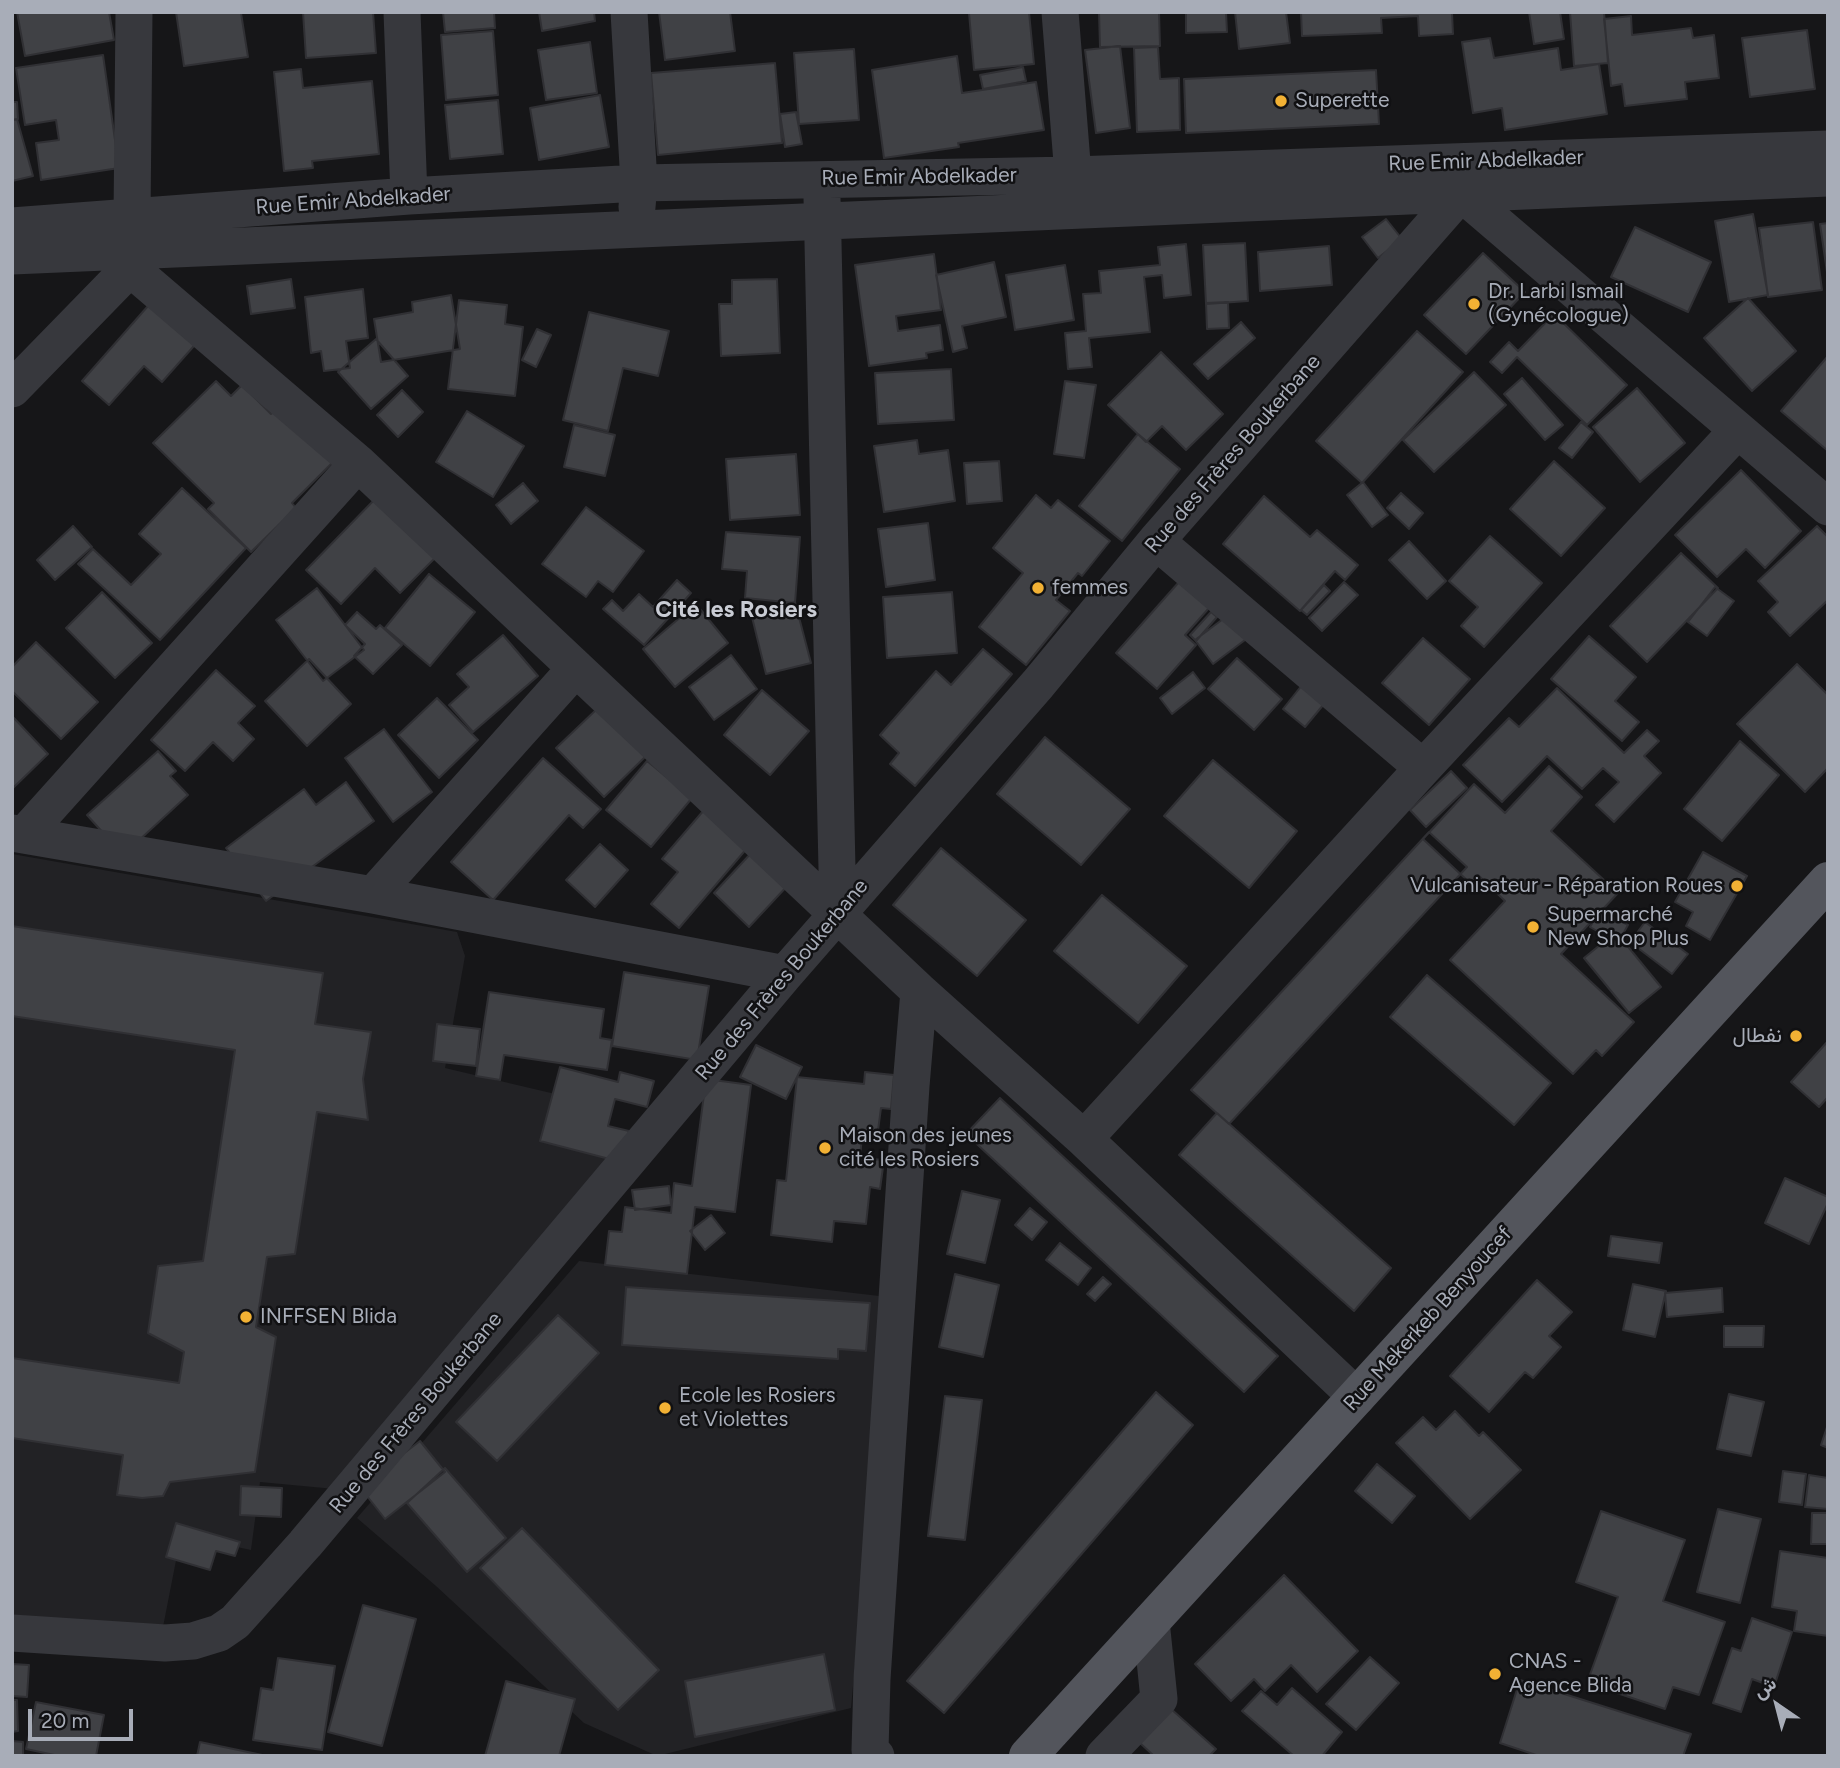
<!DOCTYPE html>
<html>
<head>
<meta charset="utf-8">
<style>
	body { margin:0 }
	#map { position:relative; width:1840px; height:1768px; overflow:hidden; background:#161618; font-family:Figtree,Vazirmatn,sans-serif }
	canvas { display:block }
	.frame { position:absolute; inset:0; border:14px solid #a8adb8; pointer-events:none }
	.north { position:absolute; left:1742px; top:1670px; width:70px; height:70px; -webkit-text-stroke:5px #111113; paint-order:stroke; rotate:325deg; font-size:19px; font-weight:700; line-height:28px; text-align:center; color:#a8adb8 }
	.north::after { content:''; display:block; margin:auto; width:24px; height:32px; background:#a8adb8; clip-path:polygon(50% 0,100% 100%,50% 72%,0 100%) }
	.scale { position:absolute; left:28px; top:1709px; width:105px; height:32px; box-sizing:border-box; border:4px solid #a8adb8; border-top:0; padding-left:9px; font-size:21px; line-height:24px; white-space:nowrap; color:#a8adb8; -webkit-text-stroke:5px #111113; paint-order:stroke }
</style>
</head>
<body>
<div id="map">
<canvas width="1840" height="1768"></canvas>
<div class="frame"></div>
<div class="north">ش</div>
<div class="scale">20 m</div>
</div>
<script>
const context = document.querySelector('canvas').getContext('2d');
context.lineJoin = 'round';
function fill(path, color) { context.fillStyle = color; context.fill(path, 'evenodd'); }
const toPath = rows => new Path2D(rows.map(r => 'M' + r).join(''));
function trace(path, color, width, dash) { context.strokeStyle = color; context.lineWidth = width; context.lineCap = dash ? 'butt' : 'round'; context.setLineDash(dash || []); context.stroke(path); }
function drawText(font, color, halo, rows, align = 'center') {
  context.font = font + ' Figtree,Vazirmatn,sans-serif'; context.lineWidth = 5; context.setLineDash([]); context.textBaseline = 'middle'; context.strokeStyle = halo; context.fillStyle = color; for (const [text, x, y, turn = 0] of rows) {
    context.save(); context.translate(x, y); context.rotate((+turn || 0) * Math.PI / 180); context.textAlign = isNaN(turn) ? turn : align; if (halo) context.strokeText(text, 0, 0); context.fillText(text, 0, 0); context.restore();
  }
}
const built = toPath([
	[12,854,457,932,465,956,445,1068,568,1097,617,1152,335,1489,260,1482,251,1550,181,1535,163,1627,12,1615],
	[579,1261,888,1297,851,1708,657,1756,584,1723,436,1586,357,1518]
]);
const building = toPath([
	[17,12,109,12,114,40,25,56,17,12],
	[176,12,245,12,241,13,248,57,184,66,176,12],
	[303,12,373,12,376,53,306,58,303,12],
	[443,12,494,12,495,28,445,32,443,12],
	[539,12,594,12,595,21,542,31,539,12],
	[659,12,730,12,735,51,665,60,659,12],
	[980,12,1029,12,1034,64,974,70,969,13,980,12],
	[1099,12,1159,12,1160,46,1100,47,1099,12],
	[1186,12,1226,12,1227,32,1186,33,1186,12],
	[1235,12,1286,12,1290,43,1239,49,1235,12],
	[1301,12,1458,12,1452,13,1453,34,1419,36,1418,16,1381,18,1382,33,1302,36,1301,12],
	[1529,12,1560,12,1564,39,1534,44,1529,12],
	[1570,12,1604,12,1608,63,1574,66,1570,12],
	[1631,16,1632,35,1691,28,1693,38,1714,35,1719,78,1685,82,1687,99,1625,106,1622,84,1611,86,1604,19,1631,16],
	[1807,30,1815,89,1750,97,1742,38,1807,30],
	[493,31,498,95,446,100,441,35,493,31],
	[1490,38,1494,58,1558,48,1561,70,1599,64,1607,114,1505,130,1502,108,1473,113,1462,42,1490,38],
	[590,42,597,93,546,100,538,50,590,42],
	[1120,46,1130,128,1096,133,1085,50,1120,46],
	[1158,47,1160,79,1179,78,1180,130,1137,132,1134,48,1158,47],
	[854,49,859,120,799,124,794,53,854,49],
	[103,55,119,168,41,180,36,143,59,140,56,120,25,125,16,68,103,55],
	[957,56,962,93,1036,82,1044,130,958,143,959,147,884,158,872,70,957,56],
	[775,63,782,143,658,155,651,73,775,63],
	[1023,67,1026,81,983,89,980,75,1023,67],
	[301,69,303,88,372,81,379,154,312,161,313,168,284,171,274,72,301,69],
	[1376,70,1379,124,1186,133,1184,79,1376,70],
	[600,95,609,147,539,160,530,108,600,95],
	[498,100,503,154,450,159,445,105,498,100],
	[12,102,17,102,18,119,12,120,12,102],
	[796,112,802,144,785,147,780,114,796,112],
	[17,119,33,176,12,181,12,120,17,119],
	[1753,214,1768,295,1729,302,1715,221,1753,214],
	[1386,219,1402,239,1378,258,1362,237,1386,219],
	[1813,222,1822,290,1768,297,1759,228,1813,222],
	[1828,223,1828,279,1820,224,1828,223],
	[1635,227,1711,262,1688,312,1611,277,1635,227],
	[1245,243,1248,301,1206,304,1203,245,1245,243],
	[1186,244,1191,295,1164,298,1162,275,1144,277,1150,332,1089,338,1092,367,1068,369,1065,333,1086,331,1083,294,1101,293,1099,271,1160,265,1158,247,1186,244],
	[1329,246,1332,285,1260,291,1258,252,1329,246],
	[1483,253,1525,292,1466,354,1424,315,1483,253],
	[934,254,941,310,896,316,898,331,940,325,943,350,926,353,927,358,869,366,855,265,934,254],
	[994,262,1006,317,962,326,967,348,953,352,936,275,994,262],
	[1065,265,1074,320,1015,330,1006,275,1065,265],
	[291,279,295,308,251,314,247,286,291,279],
	[777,279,780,353,721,356,719,304,732,304,732,280,777,279],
	[363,289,368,338,346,341,350,368,324,371,321,351,311,353,305,297,363,289],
	[451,295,460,349,381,362,374,319,413,312,412,302,451,295],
	[155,298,201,338,162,382,144,366,109,405,82,381,155,298],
	[1748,298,1796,351,1752,391,1704,338,1748,298],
	[459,300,507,305,505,324,523,327,515,396,448,389,459,300],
	[1228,302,1229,328,1207,329,1206,303,1228,302],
	[589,312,669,331,658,376,623,368,608,431,563,420,589,312],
	[1554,314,1627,385,1587,425,1517,357,1502,373,1490,362,1509,342,1518,351,1554,314],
	[1241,322,1255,338,1208,379,1194,364,1241,322],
	[537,329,551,335,536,367,522,360,537,329],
	[1417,331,1463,372,1362,483,1316,441,1417,331],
	[376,339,408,376,371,409,338,372,376,339],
	[1161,352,1223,414,1186,450,1162,426,1146,442,1108,405,1161,352],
	[1828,356,1828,451,1781,411,1828,356],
	[951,369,954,420,878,424,875,373,951,369],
	[1474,372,1506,405,1434,472,1403,440,1474,372],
	[1522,378,1563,425,1545,440,1504,394,1522,378],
	[216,381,231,396,242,385,271,414,278,408,333,462,292,503,296,508,251,552,208,509,214,503,153,443,216,381],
	[1065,381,1096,385,1084,458,1054,454,1065,381],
	[1637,388,1685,443,1640,482,1593,427,1637,388],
	[402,390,423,412,398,437,377,415,402,390],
	[467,411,524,446,493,497,436,462,467,411],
	[1581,422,1593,432,1572,458,1559,448,1581,422],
	[574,425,615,435,605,476,564,467,574,425],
	[1138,434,1180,469,1122,541,1079,506,1138,434],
	[917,440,919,454,948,450,955,501,884,512,874,446,917,440],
	[796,454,800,515,730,520,726,459,796,454],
	[999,461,1002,501,967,504,964,463,999,461],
	[1554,461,1605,508,1561,556,1510,509,1554,461],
	[1741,470,1801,531,1765,568,1746,549,1717,577,1675,535,1741,470],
	[1363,482,1388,515,1372,527,1347,495,1363,482],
	[523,483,538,501,511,524,496,505,523,483],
	[182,488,246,548,160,640,78,564,93,549,131,585,161,554,139,534,182,488],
	[1401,493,1423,513,1409,529,1387,508,1401,493],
	[1036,495,1051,508,1058,500,1110,541,1082,576,1078,573,1056,600,1070,611,1026,665,979,627,1023,573,993,548,1036,495],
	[1264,496,1310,537,1317,530,1358,565,1345,580,1335,571,1300,611,1223,544,1264,496],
	[376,498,436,557,400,593,375,568,341,604,306,570,376,498],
	[586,507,644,551,613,592,598,581,586,597,542,564,586,507],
	[928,523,935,580,886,587,878,529,928,523],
	[73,526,92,547,55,580,37,560,73,526],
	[1817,526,1828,537,1828,600,1790,636,1768,612,1778,602,1758,581,1817,526],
	[726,532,800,537,795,603,745,598,747,571,722,569,726,532],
	[1490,536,1542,583,1484,647,1461,626,1478,607,1449,581,1490,536],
	[1409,541,1446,581,1427,599,1389,560,1409,541],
	[1681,553,1718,588,1647,662,1610,626,1681,553],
	[429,574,475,612,430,666,385,628,429,574],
	[677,580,691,593,644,645,603,609,612,600,623,611,639,594,653,607,677,580],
	[1179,582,1209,608,1185,635,1196,645,1157,689,1116,653,1179,582],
	[1344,582,1358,595,1322,631,1309,618,1344,582],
	[1324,585,1330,591,1307,615,1301,610,1324,585],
	[1715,587,1734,601,1707,636,1688,622,1715,587],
	[317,588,364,650,323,681,276,620,317,588],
	[102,592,152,643,115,678,66,628,102,592],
	[952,592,957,653,887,658,883,597,952,592],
	[795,602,811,663,766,674,751,613,795,602],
	[696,604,728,643,675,687,643,649,696,604],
	[357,612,376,629,380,625,402,645,373,674,354,656,365,644,345,625,357,612],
	[1211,612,1217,617,1196,641,1190,635,1211,612],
	[1231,613,1249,637,1213,664,1195,640,1231,613],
	[503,635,538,676,473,732,449,705,469,687,457,674,503,635],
	[1589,636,1636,677,1615,701,1639,722,1622,741,1551,679,1589,636],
	[1423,638,1470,679,1429,725,1382,683,1423,638],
	[36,642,98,702,61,739,12,691,12,667,36,642],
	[983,649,1012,674,915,786,890,764,899,753,880,735,936,671,951,685,983,649],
	[731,655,757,689,714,720,689,687,731,655],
	[1237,658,1282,699,1254,730,1208,689,1237,658],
	[309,659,351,704,307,746,265,701,309,659],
	[1797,664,1828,695,1828,768,1805,792,1737,724,1797,664],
	[216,670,255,706,238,723,254,739,233,761,213,742,185,771,151,740,216,670],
	[1193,672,1205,688,1172,714,1160,698,1193,672],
	[1306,680,1329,698,1305,727,1283,709,1306,680],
	[1557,688,1624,753,1647,730,1659,741,1644,756,1661,773,1614,822,1596,805,1619,782,1603,768,1582,789,1547,756,1502,802,1463,765,1509,718,1519,727,1557,688],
	[762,690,809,731,770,775,724,735,762,690],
	[437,698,478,740,439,778,398,735,437,698],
	[598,708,645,757,604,797,556,748,598,708],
	[12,716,48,754,12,789,12,716],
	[384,729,432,792,393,822,345,758,384,729],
	[1045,737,1130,809,1081,865,997,794,1045,737],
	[1740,741,1779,775,1722,841,1684,809,1740,741],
	[158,751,176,771,170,776,188,795,123,855,87,815,158,751],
	[543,758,601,809,583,828,569,815,493,900,451,862,543,758],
	[1213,760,1297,831,1249,888,1164,816,1213,760],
	[647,761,692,798,651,847,606,810,647,761],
	[1549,766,1582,797,1551,831,1618,893,1561,954,1634,1022,1602,1056,1596,1050,1573,1074,1450,960,1505,901,1478,875,1470,883,1423,839,1474,784,1505,813,1549,766],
	[1451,771,1467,788,1426,827,1410,810,1451,771],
	[346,782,374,821,266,901,226,848,304,789,316,805,346,782],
	[704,810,748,847,679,928,651,904,678,872,662,859,704,810],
	[1429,832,1467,867,1229,1124,1191,1090,1429,832],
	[600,844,628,870,595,907,566,880,600,844],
	[941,848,1026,920,977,976,893,905,941,848],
	[754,850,790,883,749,927,714,893,754,850],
	[1703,852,1747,876,1710,940,1686,926,1693,912,1675,902,1703,852],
	[1102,895,1187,966,1138,1023,1054,951,1102,895],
	[1600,910,1628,925,1618,943,1590,927,1600,910],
	[1645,922,1688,954,1672,974,1630,942,1645,922],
	[12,926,323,973,315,1024,371,1032,363,1079,368,1120,317,1112,295,1254,267,1257,256,1327,276,1337,255,1472,170,1482,163,1496,142,1498,117,1495,123,1455,12,1438,12,1358,179,1383,184,1352,148,1333,158,1266,203,1261,235,1050,12,1016,12,926],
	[1616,932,1661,987,1629,1013,1584,958,1616,932],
	[624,972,709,986,697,1060,612,1046,624,972],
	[1427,975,1551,1083,1514,1125,1390,1017,1427,975],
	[489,992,604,1009,600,1038,612,1040,607,1070,504,1055,500,1080,476,1076,489,992],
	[437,1024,480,1029,476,1066,433,1061,437,1024],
	[1828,1041,1828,1097,1819,1107,1791,1082,1828,1041],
	[756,1045,802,1067,786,1099,740,1077,756,1045],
	[560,1067,618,1082,620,1072,654,1081,647,1107,615,1099,608,1126,629,1131,621,1162,540,1141,560,1067],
	[865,1072,894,1075,891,1109,881,1108,877,1138,862,1136,860,1158,884,1160,880,1189,870,1187,866,1224,834,1221,832,1242,771,1235,777,1180,786,1181,797,1077,864,1084,865,1072],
	[706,1079,751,1085,735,1212,695,1207,687,1274,605,1265,609,1231,622,1232,625,1207,671,1213,674,1183,692,1186,706,1079],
	[1000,1098,1278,1356,1244,1392,966,1134,1000,1098],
	[1217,1113,1391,1268,1354,1311,1179,1155,1217,1113],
	[1785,1178,1828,1197,1828,1203,1809,1244,1765,1223,1785,1178],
	[669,1186,671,1205,635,1210,632,1190,669,1186],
	[962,1191,1000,1200,985,1263,947,1254,962,1191],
	[1030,1208,1047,1222,1032,1240,1015,1225,1030,1208],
	[711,1215,725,1233,705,1250,690,1231,711,1215],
	[1611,1236,1662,1243,1659,1263,1608,1256,1611,1236],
	[1060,1243,1091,1268,1078,1285,1046,1260,1060,1243],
	[955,1274,999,1285,983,1357,939,1347,955,1274],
	[1103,1277,1111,1284,1095,1301,1087,1294,1103,1277],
	[1537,1280,1572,1312,1549,1336,1561,1347,1533,1378,1525,1372,1489,1412,1450,1376,1537,1280],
	[1633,1284,1666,1291,1655,1337,1623,1330,1633,1284],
	[626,1287,870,1303,866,1351,838,1349,838,1359,622,1345,626,1287],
	[1722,1288,1723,1312,1667,1317,1665,1293,1722,1288],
	[558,1315,599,1353,497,1461,456,1422,558,1315],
	[1724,1326,1764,1326,1763,1347,1724,1347,1724,1326],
	[1156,1392,1193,1425,944,1713,907,1681,1156,1392],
	[1729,1394,1764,1402,1751,1456,1717,1449,1729,1394],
	[945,1396,982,1400,965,1540,928,1536,945,1396],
	[1455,1411,1479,1436,1483,1432,1521,1470,1470,1519,1396,1443,1423,1417,1436,1430,1455,1411],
	[1828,1424,1828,1448,1821,1445,1828,1424],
	[420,1441,445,1472,385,1519,360,1487,420,1441],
	[1377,1464,1415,1496,1392,1523,1355,1491,1377,1464],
	[445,1468,506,1538,467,1572,407,1503,445,1468],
	[1783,1471,1806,1474,1802,1505,1779,1502,1783,1471],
	[1809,1475,1828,1478,1828,1509,1805,1507,1809,1475],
	[241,1486,282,1488,281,1517,240,1515,241,1486],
	[1718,1509,1761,1519,1740,1603,1697,1592,1718,1509],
	[1601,1511,1685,1540,1663,1601,1725,1622,1699,1695,1673,1687,1665,1709,1587,1683,1618,1597,1576,1582,1601,1511],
	[1812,1513,1828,1513,1828,1544,1811,1544,1812,1513],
	[176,1523,240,1542,235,1556,216,1551,210,1570,166,1557,176,1523],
	[522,1528,659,1670,618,1710,480,1568,522,1528],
	[1780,1551,1828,1558,1828,1636,1794,1631,1797,1611,1772,1607,1780,1551],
	[1284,1575,1358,1651,1317,1692,1291,1665,1265,1691,1254,1679,1231,1701,1195,1664,1284,1575],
	[363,1605,416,1619,382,1746,328,1732,363,1605],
	[1752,1618,1792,1632,1774,1687,1752,1679,1741,1712,1713,1703,1732,1648,1741,1651,1752,1618],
	[824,1654,835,1710,695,1737,685,1681,824,1654],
	[1370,1657,1399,1683,1356,1730,1326,1704,1370,1657],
	[278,1658,335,1666,322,1750,253,1740,261,1688,273,1690,278,1658],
	[12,1664,29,1665,27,1697,12,1696,12,1664],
	[1520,1680,1691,1734,1683,1756,1539,1756,1500,1743,1520,1680],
	[506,1681,575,1699,559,1756,485,1756,506,1681],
	[1292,1688,1342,1732,1322,1756,1294,1756,1242,1711,1261,1691,1277,1705,1292,1688],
	[12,1700,17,1700,18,1731,12,1732,12,1700],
	[36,1702,104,1715,96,1756,59,1756,26,1749,36,1702],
	[1171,1709,1216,1749,1209,1756,1154,1756,1140,1743,1171,1709],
	[12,1741,23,1742,23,1756,12,1756,12,1741],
	[200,1742,267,1756,197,1756,200,1742]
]);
const minor = toPath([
	[402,12,409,196],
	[629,12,639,183,637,207],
	[1060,12,1073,175],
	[1461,193,1828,507],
	[822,198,838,913],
	[12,226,409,196,639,183,1073,175,1828,149],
	[12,256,1828,178],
	[130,268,358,463,919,991,1084,1139,1357,1397],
	[12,389,130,268,135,251,132,217,134,12],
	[1156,541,1423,768],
	[12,833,373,895,785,974],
	[24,835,358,463],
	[373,895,576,668],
	[1084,1139,1423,768,1737,431],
	[12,1633,165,1643,193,1641,219,1633,235,1622,305,1544,785,974,1038,684,1156,541,1461,193,1461,162],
	[876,1756,870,1750,872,1679,911,1086,919,991],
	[1104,1756,1159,1699,1151,1621]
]);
const major = toPath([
	[1028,1756,1828,881]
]);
const markers = [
	[1281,101,7,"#f2b134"],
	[1474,304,7,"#f2b134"],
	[1038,588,7,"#f2b134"],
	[1737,886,7,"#f2b134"],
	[1533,927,7,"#f2b134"],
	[1796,1036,7,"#f2b134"],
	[825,1148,7,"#f2b134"],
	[246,1317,7,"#f2b134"],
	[665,1408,7,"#f2b134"],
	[1495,1674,7,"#f2b134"]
];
const poiNames = [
	["Superette",1295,101],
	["Dr. Larbi Ismail",1488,292],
	["(Gynécologue)",1488,316],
	["femmes",1052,588],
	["Vulcanisateur - Réparation Roues",1723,886,"right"],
	["Supermarché",1547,915],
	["New Shop Plus",1547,939],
	["نفطال",1782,1036,"right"],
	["Maison des jeunes",839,1136],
	["cité les Rosiers",839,1160],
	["INFFSEN Blida",260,1317],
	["Ecole les Rosiers",679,1396],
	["et Violettes",679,1420],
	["CNAS -",1509,1662],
	["Agence Blida",1509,1686]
];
const streetNames = [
	["Rue Emir Abdelkader",1486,161,-2],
	["Rue Emir Abdelkader",919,177,-1],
	["Rue Emir Abdelkader",353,201,-4],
	["Rue des Frères Boukerbane",1233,454,-49],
	["Rue des Frères Boukerbane",782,980,-50],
	["Rue Mekerkeb Benyoucef",1428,1319,-48],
	["Rue des Frères Boukerbane",416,1413,-50]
];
const neighbourhoodNames = [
	["Cité les Rosiers",736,610]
];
fill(built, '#222225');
fill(building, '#404145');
trace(building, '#303034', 2);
trace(minor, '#37383d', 37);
trace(major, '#53555c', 38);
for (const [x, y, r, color] of markers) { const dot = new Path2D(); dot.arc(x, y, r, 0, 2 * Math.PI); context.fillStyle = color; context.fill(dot); trace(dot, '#111113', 2.5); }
drawText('21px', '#a8adb8', '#111113', poiNames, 'left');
drawText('21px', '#a8adb8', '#111113', streetNames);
drawText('bold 23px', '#c9ccd4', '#111113', neighbourhoodNames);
</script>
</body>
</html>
